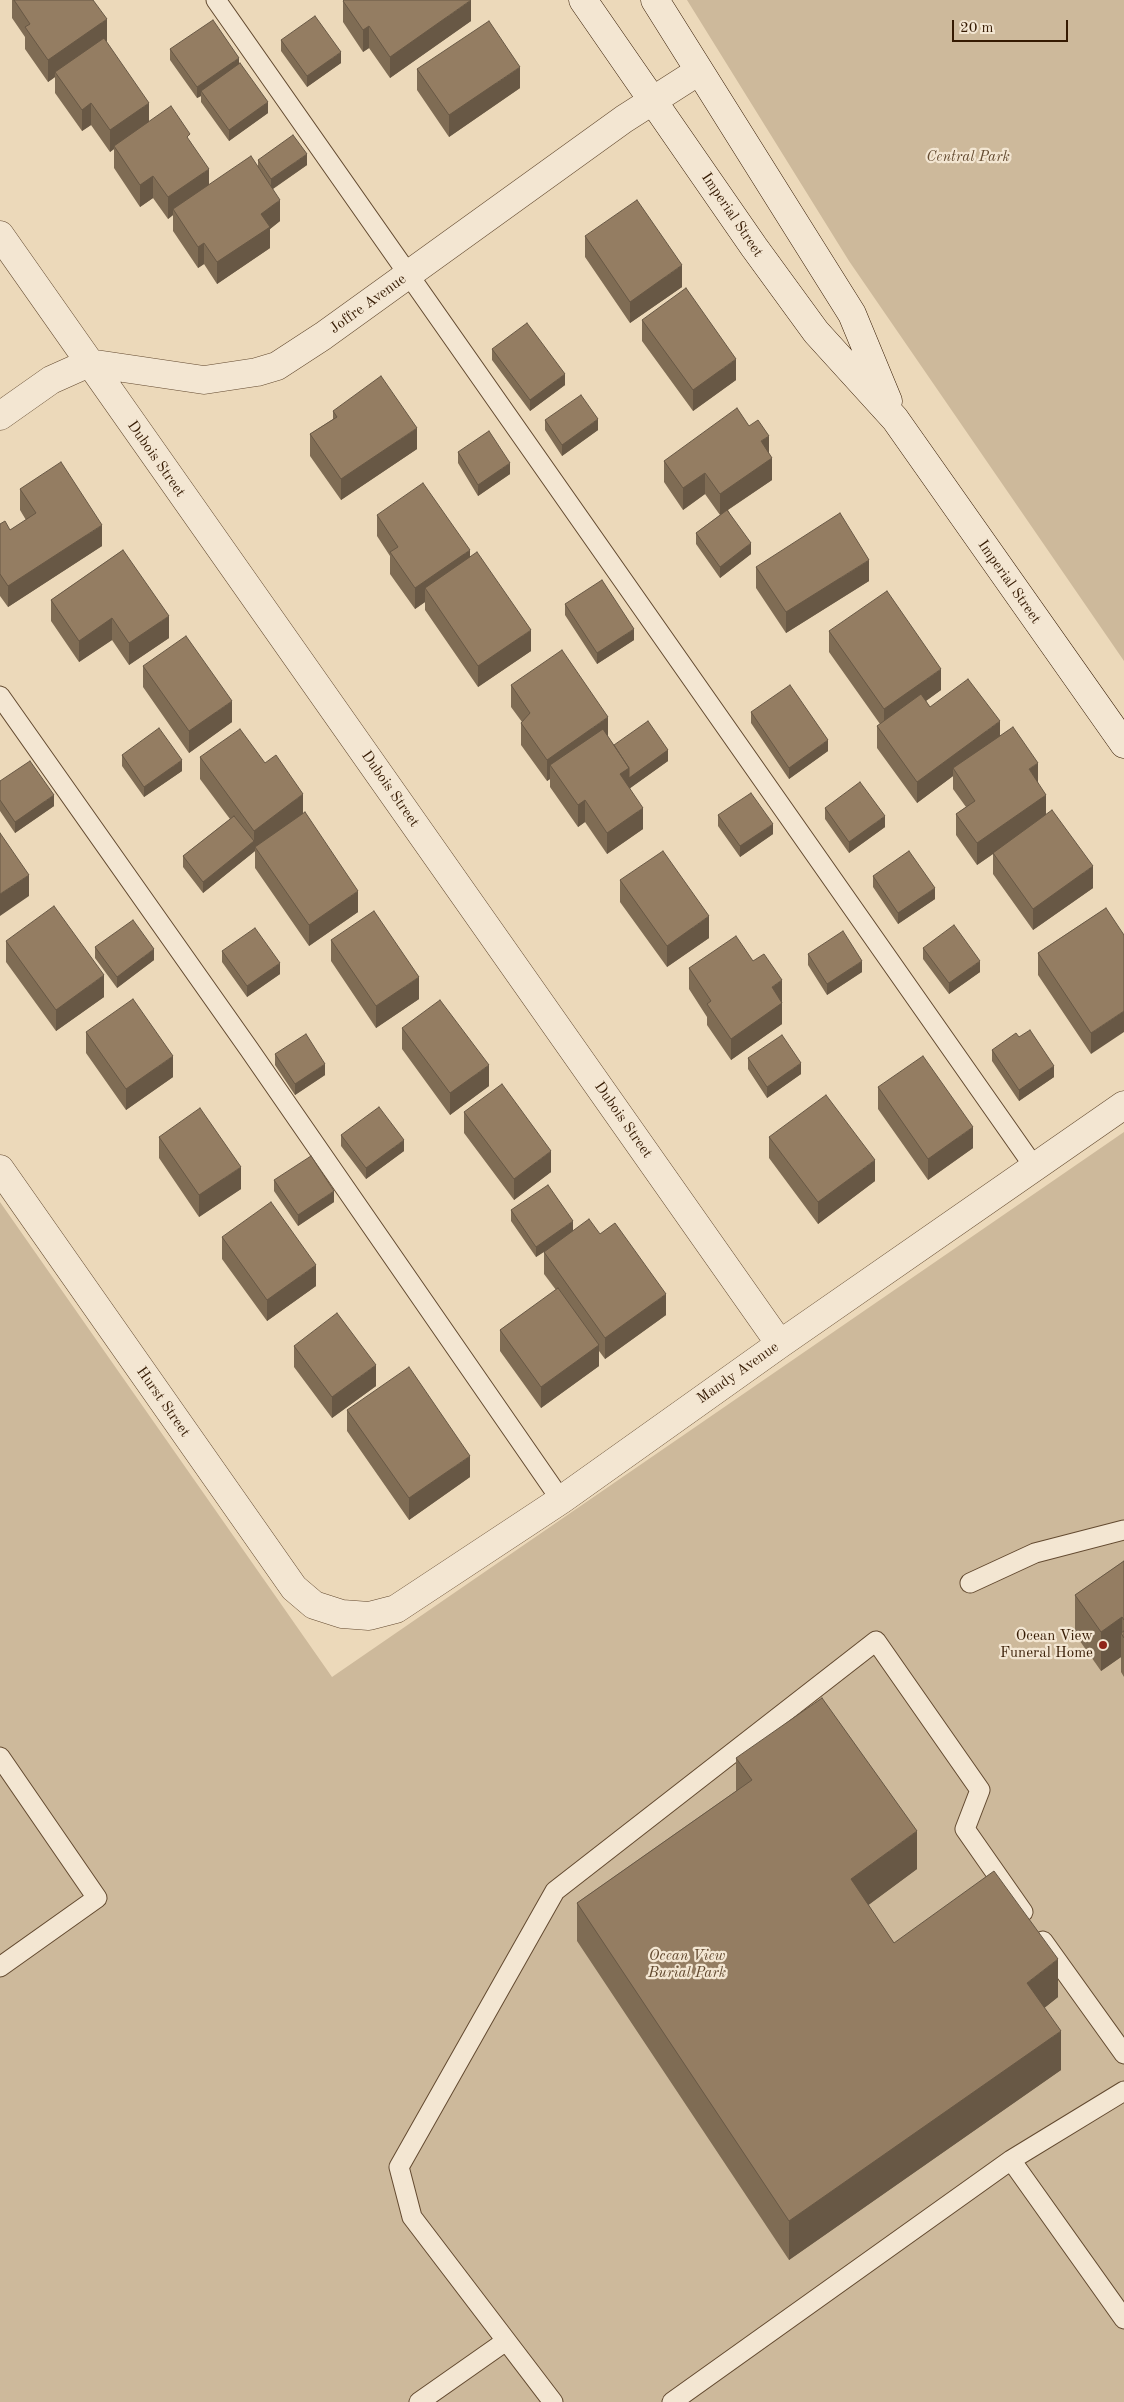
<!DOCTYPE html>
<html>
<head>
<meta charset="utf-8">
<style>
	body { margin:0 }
	#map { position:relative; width:1124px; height:2402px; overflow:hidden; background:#ecd9ba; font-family:"Old Standard TT",serif }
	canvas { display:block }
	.scale { position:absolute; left:952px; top:20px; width:116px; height:22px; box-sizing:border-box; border:2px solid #351a02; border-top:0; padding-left:6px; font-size:15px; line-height:18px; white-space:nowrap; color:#351a02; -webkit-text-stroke:4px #f3e6d2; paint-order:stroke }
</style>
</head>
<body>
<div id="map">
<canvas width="1124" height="2402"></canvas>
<div class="scale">20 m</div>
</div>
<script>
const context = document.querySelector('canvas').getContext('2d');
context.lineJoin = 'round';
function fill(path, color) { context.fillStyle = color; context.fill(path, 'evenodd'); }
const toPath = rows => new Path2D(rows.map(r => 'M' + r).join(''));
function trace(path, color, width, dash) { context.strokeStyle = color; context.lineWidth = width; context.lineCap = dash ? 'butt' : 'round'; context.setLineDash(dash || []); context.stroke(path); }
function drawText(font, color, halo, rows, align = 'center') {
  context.font = font + ' "Old Standard TT",serif'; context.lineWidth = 4.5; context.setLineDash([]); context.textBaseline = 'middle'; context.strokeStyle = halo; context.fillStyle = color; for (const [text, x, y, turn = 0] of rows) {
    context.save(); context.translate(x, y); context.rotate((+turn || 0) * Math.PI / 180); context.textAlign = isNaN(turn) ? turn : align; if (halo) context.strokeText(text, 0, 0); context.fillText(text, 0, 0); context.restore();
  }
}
const green = toPath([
	[687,0,1124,0,1124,661,849,261],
	[1124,1132,1124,2402,0,2402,0,1202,332,1677]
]);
const service = toPath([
	[216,0,1035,1168],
	[0,696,249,1049,561,1500],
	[970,1583,1035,1553,1124,1530],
	[0,1757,97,1898,0,1967],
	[1043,1941,1124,2054],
	[1011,2160,1124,2319],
	[419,2402,506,2341],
	[553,2402,412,2217,399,2167,555,1891,876,1641,980,1790,965,1829,1023,1912],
	[672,2402,1011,2160,1124,2091]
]);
const minor = toPath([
	[0,235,780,1344],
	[0,416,51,380,89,363,204,380,257,372,277,366,323,336,624,119,699,71],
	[0,1169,294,1588,314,1605,342,1614,369,1616,396,1609,561,1500,780,1344,1124,1105]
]);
const secondary = toPath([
	[583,0,754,247,816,332,895,419,1124,744],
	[655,0,852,314,888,401]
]);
const wall = toPath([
	[12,0,93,0,107,41,106,41,149,122,190,141,209,185,258,166,258,160,307,165,273,189,280,221,270,229,270,248,217,284,204,264,198,268,173,231,173,215,168,219,153,198,140,207,114,168,114,149,110,152,91,125,82,131,55,93,55,77,48,82,25,49,25,37,12,18],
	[343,1,471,21,390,78,369,48,363,52,343,22],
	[281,40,341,63,307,87,281,51],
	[170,49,239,63,268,113,229,141,201,102,201,96,197,98,170,60],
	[417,69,520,88,449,137,417,90],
	[585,236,682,287,630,323,585,257],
	[642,320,736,380,693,411,642,341],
	[492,349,565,385,530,411,492,360],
	[333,411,417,449,341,500,310,456,310,434,333,419],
	[545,420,598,430,562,456,545,430],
	[458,452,510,474,478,496,458,463],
	[769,453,772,480,728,510,751,554,720,578,696,544,696,533,720,515,705,494,683,510,664,482,664,461],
	[20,489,102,546,8,607,0,596,0,524,10,530,26,520,20,510],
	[377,515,470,557,531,651,478,687,425,610,425,602,415,609,390,574,390,556,377,536],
	[123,550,169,638,129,665,112,640,79,662,51,621,51,600],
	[756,567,869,581,786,633,756,588],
	[565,604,634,640,597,664,565,615],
	[829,631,941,690,926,701,930,707,1000,737,1038,783,1046,815,1093,888,1033,930,993,874,993,854,977,865,956,835,956,814,966,807,953,789,953,776,917,803,877,748,877,726,880,724,829,652],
	[143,666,232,722,189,753,143,687],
	[511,685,608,737,614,745,668,761,630,788,643,829,607,854,585,822,578,827,550,787,550,779,547,781,521,745,521,723,522,722,511,707],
	[751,712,828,751,789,779,751,723],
	[122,755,182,771,144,797,122,766],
	[200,757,265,763,303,813,358,912,309,946,255,868,255,851,203,893,183,867,183,856,230,819,200,779],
	[0,781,54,806,15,833,0,811],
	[825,808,885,827,849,853,825,819],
	[718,815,773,834,740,857,718,826],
	[873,876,935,899,898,924,873,887],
	[620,880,709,938,667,967,620,902],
	[1106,908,1091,1054,1038,975,1038,953],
	[331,940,419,999,376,1028,331,961],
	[6,941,104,997,56,1031,6,962],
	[95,947,154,960,117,988,95,958],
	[923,948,980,972,949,994,923,959],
	[222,951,280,974,247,997,222,962],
	[808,954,862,972,827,995,808,965],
	[689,968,782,1002,782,1024,731,1060,707,1025,707,1017,689,989],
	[402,1028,489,1086,450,1115,402,1049],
	[86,1032,173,1077,126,1110,86,1053],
	[1019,1037,1054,1077,1019,1101,992,1061,992,1050],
	[275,1054,325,1075,295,1095,275,1065],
	[748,1058,801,1074,767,1098,748,1069],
	[878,1087,973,1148,928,1180,878,1109],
	[464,1112,551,1172,514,1200,464,1133],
	[341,1135,404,1151,366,1179,341,1146],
	[159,1137,241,1189,199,1217,159,1158],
	[769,1137,875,1181,818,1224,769,1158],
	[274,1180,334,1202,298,1226,274,1191],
	[511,1210,573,1231,600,1234,666,1315,605,1359,599,1351,599,1366,541,1408,500,1351,500,1330,556,1290,544,1274,544,1252,536,1257,511,1221],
	[222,1237,316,1286,267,1321,222,1259],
	[294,1346,376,1386,332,1418,294,1367],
	[347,1410,470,1477,409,1520,347,1431],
	[1124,1561,1124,1677,1121,1672,1121,1657,1101,1671,1075,1634,1075,1595],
	[736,1758,917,1869,868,1905,894,1943,1058,1997,1044,2008,1061,2070,789,2260,577,1941,577,1903,736,1791]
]);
const shadedWall = toPath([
	[471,0,471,21,390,78,390,57],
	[107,19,107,41,58,75,55,72,55,77,48,82,48,60],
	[369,26,369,48,363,52,363,30],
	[341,52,341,63,307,87,307,76],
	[239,58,239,69,201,91,201,96,197,98,197,87],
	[520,67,520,88,449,137,449,115],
	[268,102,268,113,229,141,229,130],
	[91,103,91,125,82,131,82,110],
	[149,103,149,124,114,146,114,149,110,152,110,130],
	[307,154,307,165,271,190,271,179],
	[209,169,209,190,173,209,173,215,168,219,168,197],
	[153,176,153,198,140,207,140,185],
	[280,200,280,221,270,229,270,248,217,284,217,262,261,214],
	[204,243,204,264,198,268,198,247],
	[682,265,682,287,630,323,630,302],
	[736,359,736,380,693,411,693,390],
	[565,374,565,385,530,411,530,400],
	[598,419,598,430,562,456,562,445],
	[417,428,417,449,341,500,341,479],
	[769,436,769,457,761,441],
	[772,458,772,480,720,515,720,494],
	[510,463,510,474,478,496,478,485],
	[705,473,705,494,683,510,683,488],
	[102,525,102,546,8,607,8,586],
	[751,543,751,554,720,578,720,567],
	[470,550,470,572,425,588,425,602,415,609,415,588],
	[869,560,869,581,786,633,786,612],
	[169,616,169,638,129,665,129,643],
	[112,618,112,640,79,662,79,641],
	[634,629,634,640,597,664,597,653],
	[531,630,531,651,478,687,478,666],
	[941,669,941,690,884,731,884,709],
	[232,701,232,722,189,753,189,731],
	[608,717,608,738,550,765,550,779,547,781,547,760],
	[1000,721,1000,743,953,768,953,776,917,803,917,782],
	[828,740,828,751,789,779,789,768],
	[668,750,668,761,629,789,620,774,629,768],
	[182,760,182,771,144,797,144,787],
	[1038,763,1038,784,1029,769],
	[303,794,303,815,255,847,255,851,203,893,203,882,254,841,254,831],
	[54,795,54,806,15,833,15,822],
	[1046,795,1046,817,977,865,977,843],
	[585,800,585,822,578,827,578,805],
	[643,808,643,829,607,854,607,833],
	[885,816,885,827,849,853,849,842],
	[773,824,773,834,740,857,740,846],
	[1093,866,1093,888,1033,930,1033,909],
	[29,875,29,896,0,916,0,894],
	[935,888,935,899,898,924,898,913],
	[358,891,358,912,309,946,309,925],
	[709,916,709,938,667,967,667,946],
	[154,949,154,960,117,988,117,977],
	[862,961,862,972,827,995,827,984],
	[980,961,980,972,949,994,949,983],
	[280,963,280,974,247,997,247,986],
	[104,975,104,997,56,1031,56,1010],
	[419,977,419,999,376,1028,376,1006],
	[782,980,782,1002,772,1009,772,987],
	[782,1003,782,1024,731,1060,731,1039],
	[1124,1011,1124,1032,1091,1054,1091,1033],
	[173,1056,173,1077,126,1110,126,1089],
	[801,1063,801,1074,767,1098,767,1087],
	[325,1064,325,1075,295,1095,295,1084],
	[489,1065,489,1086,450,1115,450,1093],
	[1054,1066,1054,1077,1019,1101,1019,1090],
	[973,1127,973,1148,928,1180,928,1159],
	[404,1140,404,1151,366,1179,366,1168],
	[551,1151,551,1172,514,1200,514,1179],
	[875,1160,875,1181,818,1224,818,1202],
	[241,1167,241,1189,199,1217,199,1195],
	[334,1191,334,1202,298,1226,298,1215],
	[573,1221,573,1232,536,1257,536,1247],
	[316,1265,316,1286,267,1321,267,1300],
	[666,1294,666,1315,605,1359,605,1338],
	[599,1345,599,1366,541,1408,541,1387],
	[376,1365,376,1386,332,1418,332,1397],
	[470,1456,470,1477,409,1520,409,1498],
	[1122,1617,1122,1635,1121,1633,1121,1657,1101,1671,1101,1632],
	[917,1831,917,1869,851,1918,851,1879],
	[1058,1959,1058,1997,1027,2022,1027,1983],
	[1061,2031,1061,2070,789,2260,789,2221]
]);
const building = toPath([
	[14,0,93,0,107,19,48,60,25,27,30,24,14,0],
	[344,0,471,0,390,57,369,26,363,30,343,1,344,0],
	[315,16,341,52,307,76,281,40,315,16],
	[213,20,239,58,197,87,170,49,213,20],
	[489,21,520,67,449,115,417,69,489,21],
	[104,38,149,103,110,130,91,103,82,110,55,72,104,38],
	[240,63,268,102,229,130,201,91,240,63],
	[171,106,190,134,187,137,209,169,168,197,153,176,140,185,114,146,171,106],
	[293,135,307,154,271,179,258,160,293,135],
	[251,156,280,200,261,214,270,227,217,262,204,243,198,247,173,209,251,156],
	[637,200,682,265,630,302,585,236,637,200],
	[686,288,736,359,693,390,642,320,686,288],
	[527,323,565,374,530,400,492,349,527,323],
	[381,376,417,428,341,479,310,434,337,417,333,411,381,376],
	[581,395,598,419,562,445,545,420,581,395],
	[737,408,749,426,758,420,769,436,761,441,772,458,720,494,705,473,683,488,664,461,737,408],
	[489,431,510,463,478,485,458,452,489,431],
	[61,462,102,525,8,586,0,574,0,524,5,521,10,530,36,513,20,489,61,462],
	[423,483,470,550,415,588,390,552,398,547,377,515,423,483],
	[727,510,751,543,720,567,696,533,727,510],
	[840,513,869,560,786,612,756,567,840,513],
	[123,550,169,616,129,643,112,618,79,641,51,600,123,550],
	[477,552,531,630,478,666,425,588,477,552],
	[602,580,634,629,597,653,565,604,602,580],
	[887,591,941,669,884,709,829,631,887,591],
	[186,636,232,701,189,731,143,666,186,636],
	[562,650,608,717,547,760,521,723,530,713,511,685,562,650],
	[968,679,1000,721,917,782,877,726,921,694,930,707,968,679],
	[790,685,828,740,789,768,751,712,790,685],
	[648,721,668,750,629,778,629,768,614,745,648,721],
	[1013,727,1038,763,1029,769,1046,795,977,843,956,814,975,801,953,768,1013,727],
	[159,728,182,760,144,787,122,755,159,728],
	[240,729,265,763,276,755,303,794,254,831,200,757,240,729],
	[603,729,629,768,620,774,643,808,607,833,585,800,578,805,550,765,603,729],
	[30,761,54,795,15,822,0,800,0,781,30,761],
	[860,782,885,816,849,842,825,808,860,782],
	[751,793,773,824,740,846,718,815,751,793],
	[1052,810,1093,866,1033,909,993,853,1052,810],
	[305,812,358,891,309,925,255,847,305,812],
	[234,816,254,841,203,882,183,856,234,816],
	[0,833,29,875,0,894,0,833],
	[663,851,709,916,667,946,620,880,663,851],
	[909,851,935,888,898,913,873,876,909,851],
	[54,906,104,975,56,1010,6,941,54,906],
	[1106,908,1124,935,1124,1011,1091,1033,1038,953,1106,908],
	[374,911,419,977,376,1006,331,940,374,911],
	[133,920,154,949,117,977,95,947,133,920],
	[954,925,980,961,949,983,923,948,954,925],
	[255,928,280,963,247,986,222,951,255,928],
	[843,931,862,961,827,984,808,954,843,931],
	[736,936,753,961,764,954,782,980,772,987,782,1003,731,1039,707,1004,711,1001,689,968,736,936],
	[133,999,173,1056,126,1089,86,1032,133,999],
	[440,1000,489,1065,450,1093,402,1028,440,1000],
	[1030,1030,1054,1066,1019,1090,992,1050,1016,1033,1019,1037,1030,1030],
	[306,1034,325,1064,295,1084,275,1054,306,1034],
	[782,1035,801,1063,767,1087,748,1058,782,1035],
	[923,1056,973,1127,928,1159,878,1087,923,1056],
	[502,1084,551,1151,514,1179,464,1112,502,1084],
	[826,1095,875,1160,818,1202,769,1137,826,1095],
	[379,1107,404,1140,366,1168,341,1135,379,1107],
	[200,1108,241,1167,199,1195,159,1137,200,1108],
	[311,1156,334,1191,298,1215,274,1180,311,1156],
	[548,1185,573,1221,536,1247,511,1210,548,1185],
	[271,1202,316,1265,267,1300,222,1237,271,1202],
	[589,1219,600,1234,615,1223,666,1294,605,1338,544,1252,589,1219],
	[558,1288,599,1345,541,1387,500,1330,558,1288],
	[337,1313,376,1365,332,1397,294,1346,337,1313],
	[409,1367,470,1456,409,1498,347,1410,409,1367],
	[1124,1561,1124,1620,1122,1617,1101,1632,1075,1595,1124,1561],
	[1124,1631,1124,1638,1121,1633,1124,1631],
	[822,1698,917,1831,851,1879,894,1943,994,1871,1058,1959,1027,1983,1061,2031,789,2221,577,1903,752,1780,736,1758,822,1698]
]);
const markers = [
	[1103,1645,5,"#8f2418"]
];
const parkNames = [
	["Central Park",968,157],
	["Ocean View",687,1956],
	["Burial Park",687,1973]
];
const streetNames = [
	["Imperial Street",732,215,56],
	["Joffre Avenue",368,304,-36],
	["Dubois Street",156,459,55],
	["Imperial Street",1009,582,55],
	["Dubois Street",390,789,55],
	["Dubois Street",623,1120,55],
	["Mandy Avenue",738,1373,-35],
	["Hurst Street",163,1402,55]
];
const poiNames = [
	["Ocean View",1093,1636],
	["Funeral Home",1093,1653]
];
fill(green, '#cdb99b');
trace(service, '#634a30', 21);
trace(minor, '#634a30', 29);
trace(secondary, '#351a02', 29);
trace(service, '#f3e6d2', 19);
trace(minor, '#f3e6d2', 28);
trace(secondary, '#f3e6d2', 28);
fill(wall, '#7f6c54');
fill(shadedWall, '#685845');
fill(building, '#947d62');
trace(building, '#685845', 1);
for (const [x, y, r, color] of markers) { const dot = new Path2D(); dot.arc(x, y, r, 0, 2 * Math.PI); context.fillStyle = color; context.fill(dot); trace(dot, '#f3e6d2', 2); }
drawText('italic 15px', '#634a30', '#f3e6d2', parkNames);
drawText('15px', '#351a02', '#f3e6d2', streetNames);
drawText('15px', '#351a02', '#f3e6d2', poiNames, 'right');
</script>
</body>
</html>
